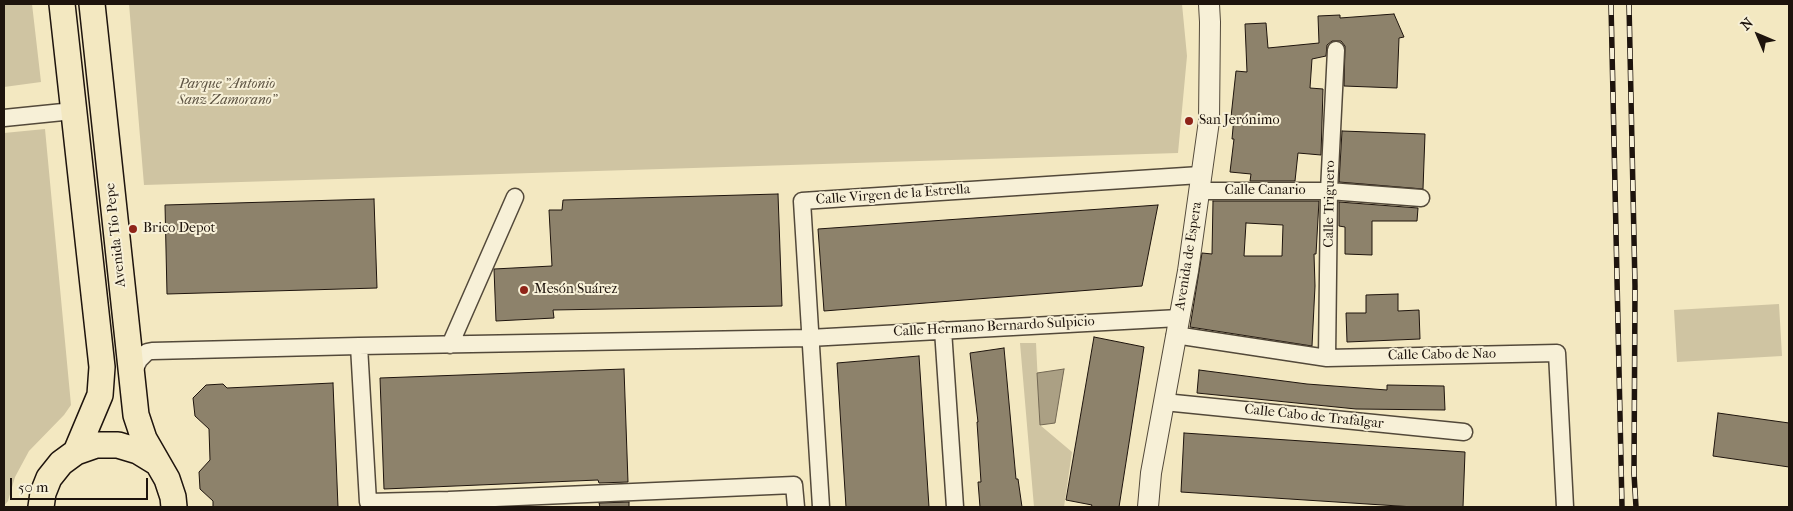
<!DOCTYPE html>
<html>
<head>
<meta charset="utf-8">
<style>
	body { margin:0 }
	#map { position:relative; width:1793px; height:511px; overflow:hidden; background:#f3e8c1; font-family:"IM FELL French Canon",serif }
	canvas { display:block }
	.frame { position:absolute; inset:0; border:5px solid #1e140d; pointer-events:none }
	.north { position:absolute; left:1733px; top:10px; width:50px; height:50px; -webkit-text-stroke:4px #f7f0d7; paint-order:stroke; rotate:315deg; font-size:14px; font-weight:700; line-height:20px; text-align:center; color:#1e140d }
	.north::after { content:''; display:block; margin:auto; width:18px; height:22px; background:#1e140d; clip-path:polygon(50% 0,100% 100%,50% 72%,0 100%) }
	.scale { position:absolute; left:10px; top:478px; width:138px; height:22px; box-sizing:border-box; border:2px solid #1e140d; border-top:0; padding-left:6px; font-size:15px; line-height:18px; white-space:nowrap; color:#1e140d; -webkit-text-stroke:4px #f7f0d7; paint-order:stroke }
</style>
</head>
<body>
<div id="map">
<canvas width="1793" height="511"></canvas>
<div class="frame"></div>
<div class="north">N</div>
<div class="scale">50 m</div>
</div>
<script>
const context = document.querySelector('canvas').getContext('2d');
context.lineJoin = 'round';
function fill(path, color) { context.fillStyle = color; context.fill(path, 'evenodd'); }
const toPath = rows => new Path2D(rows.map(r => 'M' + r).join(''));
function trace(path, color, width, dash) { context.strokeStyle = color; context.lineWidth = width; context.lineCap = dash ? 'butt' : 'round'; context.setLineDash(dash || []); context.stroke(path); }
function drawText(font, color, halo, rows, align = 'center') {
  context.font = font + ' "IM FELL French Canon",serif'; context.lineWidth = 4; context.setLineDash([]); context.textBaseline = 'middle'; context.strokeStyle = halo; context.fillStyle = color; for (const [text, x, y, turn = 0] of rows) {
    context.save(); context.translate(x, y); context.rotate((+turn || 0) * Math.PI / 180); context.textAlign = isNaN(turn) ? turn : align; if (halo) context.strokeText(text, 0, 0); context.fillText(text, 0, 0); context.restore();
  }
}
const green = toPath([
	[4,4,32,4,41,82,4,87],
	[129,4,1182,4,1187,56,1178,153,144,185],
	[45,129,71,405,64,415,29,451,15,477,8,501,4,506,4,133],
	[1779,304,1782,356,1677,362,1674,310],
	[1020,343,1036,343,1040,425,1072,452,1064,507,1034,507]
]);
const water = toPath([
	[1064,369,1055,423,1040,425,1037,373,1064,369]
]);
const building = toPath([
	[1394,14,1404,37,1399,38,1397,88,1344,86,1345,46,1341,41,1332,41,1327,45,1326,56,1312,59,1310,88,1323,89,1321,155,1298,153,1295,181,1250,181,1251,174,1230,172,1234,139,1232,139,1234,117,1231,117,1236,71,1247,72,1245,24,1266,23,1268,48,1319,43,1318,16,1340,15,1340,18,1394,14],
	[1342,131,1425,134,1423,189,1339,182,1342,131],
	[778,194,782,306,553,310,554,318,496,321,494,269,552,266,549,210,562,210,563,200,778,194],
	[374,199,377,288,167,294,165,205,374,199],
	[1213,201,1319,201,1316,254,1314,254,1315,286,1312,346,1190,327,1202,253,1212,254,1213,201],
	[1246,223,1283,225,1282,256,1244,256,1246,223],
	[1339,202,1418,208,1417,221,1372,221,1372,255,1345,254,1345,227,1339,226,1339,202],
	[1158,205,1142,286,824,311,818,229,1158,205],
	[1398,294,1398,311,1419,310,1420,339,1347,342,1346,313,1366,313,1366,295,1398,294],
	[1094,337,1144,347,1119,507,1091,507,1092,505,1066,500,1094,337],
	[1004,348,1016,479,1018,479,1022,507,980,507,978,482,981,482,977,422,978,422,970,353,1004,348],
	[919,356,929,507,846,507,837,363,919,356],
	[624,369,628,482,599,483,598,480,384,489,380,378,624,369],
	[1199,370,1307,384,1387,390,1387,385,1444,386,1445,410,1356,409,1197,393,1199,370],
	[333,383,338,507,213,507,213,501,200,489,199,472,210,460,209,429,195,416,193,398,206,385,223,384,227,388,333,383],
	[1718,413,1789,423,1789,467,1713,456,1718,413],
	[1184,433,1465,452,1463,507,1414,507,1181,492,1184,433],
	[629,502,629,507,600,507,599,503,629,502]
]);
const minor = toPath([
	[4,118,73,111],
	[1199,191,1329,191,1421,198],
	[943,330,955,507],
	[1175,335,1327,358,1557,353,1565,507],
	[450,345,515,197],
	[359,346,809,338,1179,318],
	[1327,358,1329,191,1336,50],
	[132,375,139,360,147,352,152,351,359,346,368,502,449,500,449,507],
	[1164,402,1464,432],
	[449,500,794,485,796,507],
	[821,507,802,201,1200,175]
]);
const tertiary = toPath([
	[1148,507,1151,473,1188,271,1209,121,1210,22,1209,4]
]);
const primary = toPath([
	[62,4,102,367,100,395,76,452],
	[92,4,136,415,144,439,167,479,173,497,174,507],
	[41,507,43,493,49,478,61,463,76,452,96,445,118,445,138,451,156,462]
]);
const rail = toPath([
	[1611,4,1622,507],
	[1629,4,1635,286,1634,474,1636,507]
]);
const markers = [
	[1189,121,5,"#8f2418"],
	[133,229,5,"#8f2418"],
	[524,290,5,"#8f2418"]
];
const parkNames = [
	["Parque \"Antonio",227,85],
	["Sanz Zamorano\"",227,101]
];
const poiNames = [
	["San Jerónimo",1199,121],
	["Brico Depot",143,229],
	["Mesón Suárez",534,290]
];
const streetNames = [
	["Calle Canario",1265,191],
	["Calle Virgen de la Estrella",893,195,-4],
	["Calle Triguero",1330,204,-89],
	["Avenida Tío Pepe",116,235,-96],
	["Avenida de Espera",1189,256,-81],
	["Calle Hermano Bernardo Sulpicio",994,327,-3],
	["Calle Cabo de Nao",1442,355,-1],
	["Calle Cabo de Trafalgar",1314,417,6]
];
fill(green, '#cfc4a2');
fill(water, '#aba084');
trace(water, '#736854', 1);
fill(building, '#8d826b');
trace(building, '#1e140d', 1);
trace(minor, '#53493a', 19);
trace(tertiary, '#53493a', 22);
trace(primary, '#1e140d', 28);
trace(minor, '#f7f0d7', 16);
trace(tertiary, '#f7f0d7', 20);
trace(primary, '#f3e8c1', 25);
trace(rail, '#1e140d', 5.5);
trace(rail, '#f7f0d7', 4, [11]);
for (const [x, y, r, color] of markers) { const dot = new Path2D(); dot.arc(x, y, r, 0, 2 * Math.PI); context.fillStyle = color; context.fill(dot); trace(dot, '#f7f0d7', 2); }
drawText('italic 14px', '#5c5241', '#f7f0d7', parkNames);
drawText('14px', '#1e140d', '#f7f0d7', poiNames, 'left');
drawText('14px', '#1e140d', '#f7f0d7', streetNames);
</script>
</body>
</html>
